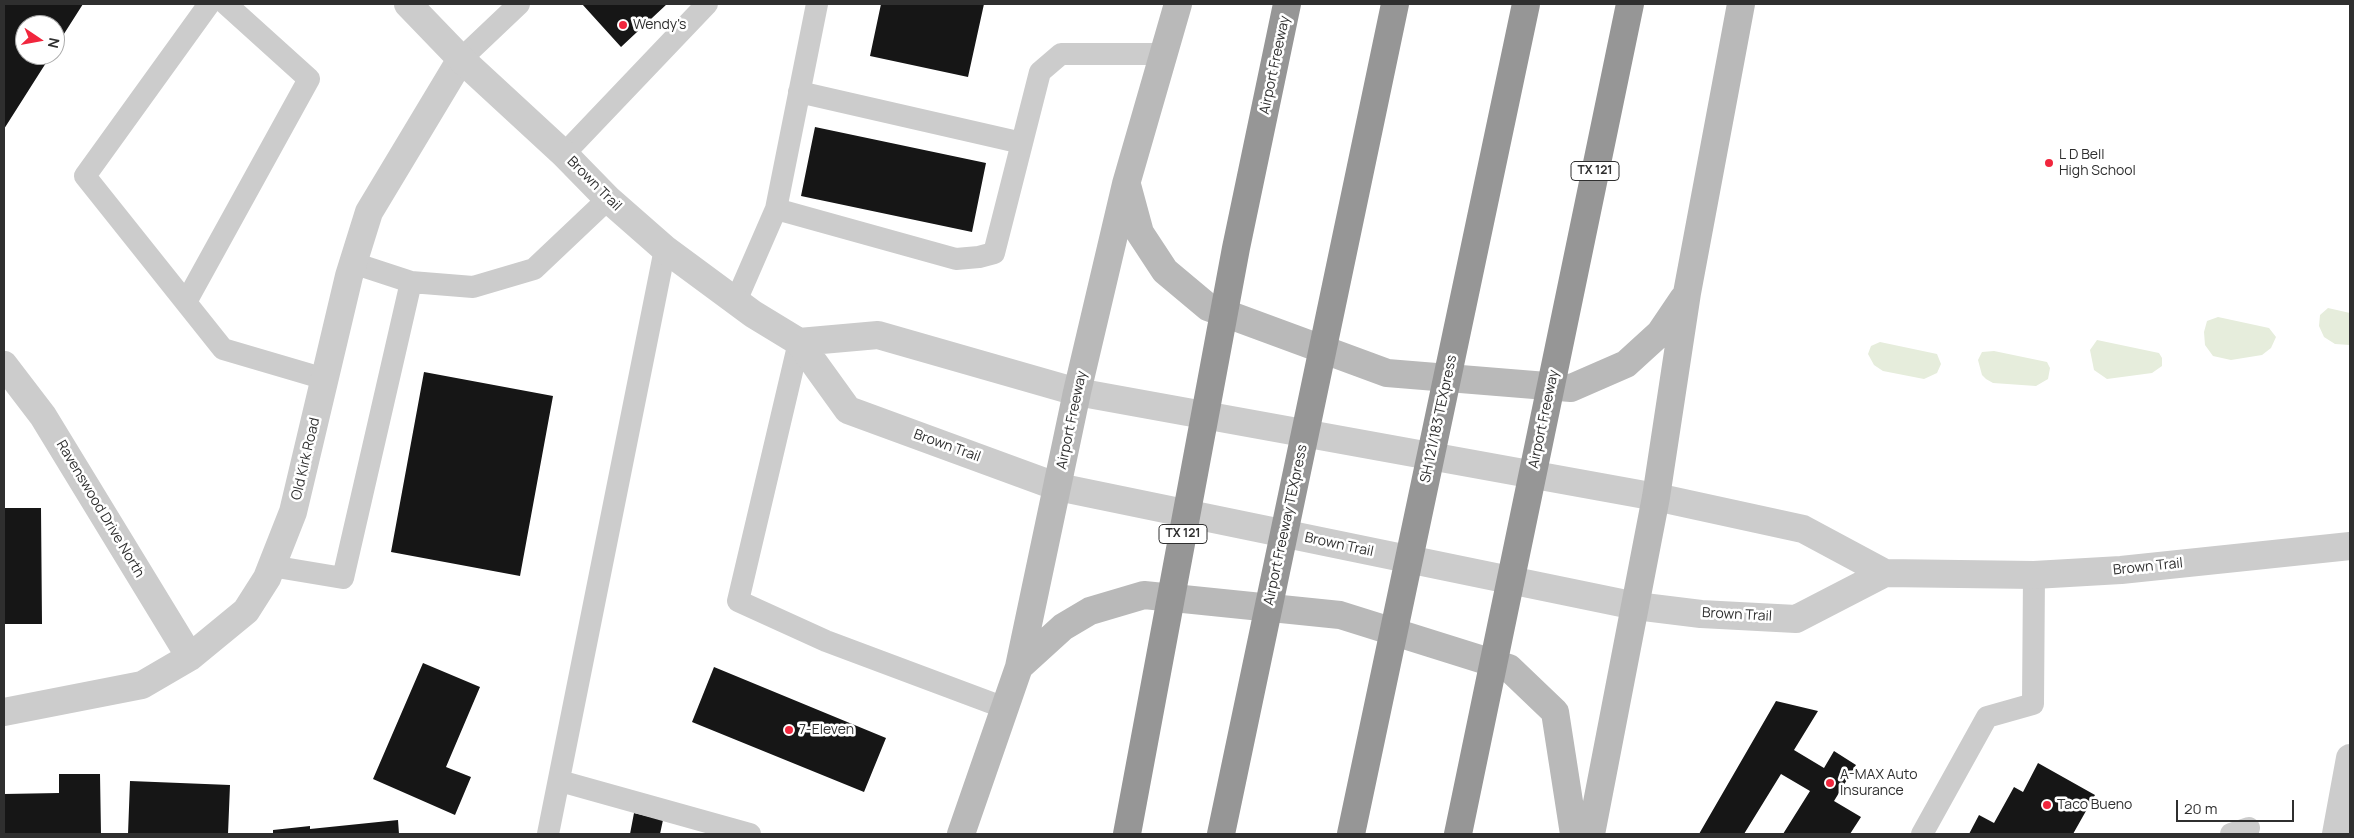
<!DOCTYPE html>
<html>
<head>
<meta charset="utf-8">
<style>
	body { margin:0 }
	#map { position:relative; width:2354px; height:838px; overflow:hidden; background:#fff; font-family:Manrope,sans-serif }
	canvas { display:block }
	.frame { position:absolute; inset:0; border:5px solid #2f2f2f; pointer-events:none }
	.north { position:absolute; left:15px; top:15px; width:50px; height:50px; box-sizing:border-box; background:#fff; border:1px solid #acacac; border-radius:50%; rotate:102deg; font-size:14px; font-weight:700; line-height:20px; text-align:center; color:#2f2f2f }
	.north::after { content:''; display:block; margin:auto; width:18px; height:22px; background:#f1263d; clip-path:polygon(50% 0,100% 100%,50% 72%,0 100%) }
	.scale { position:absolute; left:2176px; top:800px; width:118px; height:22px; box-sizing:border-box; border:2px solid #2f2f2f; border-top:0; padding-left:6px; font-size:15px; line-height:18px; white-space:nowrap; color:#2f2f2f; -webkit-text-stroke:4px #fff; paint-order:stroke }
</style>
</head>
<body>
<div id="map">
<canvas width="2354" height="838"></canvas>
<div class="frame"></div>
<div class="north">N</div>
<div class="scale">20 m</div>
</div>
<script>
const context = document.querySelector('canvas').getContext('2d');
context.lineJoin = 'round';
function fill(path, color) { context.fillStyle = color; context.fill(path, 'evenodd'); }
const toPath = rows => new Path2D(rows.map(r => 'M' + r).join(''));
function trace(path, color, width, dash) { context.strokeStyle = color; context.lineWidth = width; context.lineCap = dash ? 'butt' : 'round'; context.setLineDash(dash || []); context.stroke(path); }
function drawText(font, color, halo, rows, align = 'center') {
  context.font = font + ' Manrope,sans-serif'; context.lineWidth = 5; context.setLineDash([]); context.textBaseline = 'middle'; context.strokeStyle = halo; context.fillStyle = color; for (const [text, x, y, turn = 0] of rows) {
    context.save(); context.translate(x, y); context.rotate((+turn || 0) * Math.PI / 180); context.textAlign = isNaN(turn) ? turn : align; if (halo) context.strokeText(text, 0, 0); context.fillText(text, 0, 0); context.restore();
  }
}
const green = toPath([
	[2328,308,2350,313,2350,345,2335,344,2324,337,2319,326,2320,315],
	[2218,317,2269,328,2276,337,2271,348,2262,355,2231,360,2213,356,2205,345,2204,332,2207,321],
	[2097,340,2159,353,2162,358,2162,366,2152,373,2107,379,2094,370,2090,350],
	[1880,342,1937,354,1941,364,1937,373,1924,379,1883,371,1874,365,1868,354,1871,346],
	[1994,351,2047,362,2050,368,2048,379,2036,386,1993,383,1986,379,1982,375,1978,360,1982,352]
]);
const building = toPath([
	[4,4,83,4,55,48,55,25,25,25,25,55,51,55,4,129],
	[582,4,667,4,621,47],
	[881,4,984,4,968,77,870,56],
	[815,127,986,163,972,232,801,196],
	[424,372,553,396,520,576,391,552],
	[4,508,41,508,42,624,4,624],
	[423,663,480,687,446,767,471,777,455,815,373,779],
	[714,667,886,738,864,792,692,722],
	[1776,701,1818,711,1794,750,1824,768,1834,751,1856,765,1834,801,1861,817,1850,834,1783,834,1810,791,1781,774,1744,834,1699,834],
	[2038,763,2095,795,2073,834,1969,834,1979,815,1994,823,2014,787,2023,792],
	[59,774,100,774,101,834,4,834,4,794,59,793],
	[130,781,230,785,228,834,128,834],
	[634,813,663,820,660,834,630,834],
	[398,820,399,834,273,834,273,830,310,826,310,829]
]);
const service = toPath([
	[209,4,85,176,223,349,325,379],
	[461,59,519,4],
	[799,92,1022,143],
	[564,154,707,4],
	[776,209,817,4],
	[411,282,473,287,534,269,608,199],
	[736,301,776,209,956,259,979,257,994,253,1040,72,1061,54,1164,54],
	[186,302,309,79,226,4],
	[799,342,738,601,826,641,1005,708],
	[271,566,343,578,411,282,353,263],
	[560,781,750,834],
	[548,834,665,249],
	[1922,834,1987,717,2033,704,2034,575],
	[2231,834,2249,828]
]);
const minor = toPath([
	[4,365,43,416,190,657],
	[4,712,142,685,190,657,246,611,267,578,293,512,349,276,369,212,461,59],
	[2336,834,2350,758]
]);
const tertiary = toPath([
	[408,4,461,59,564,154,608,199,665,249,753,314,799,342,848,410,1058,487,1636,606,1701,614,1796,619,1885,573],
	[799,342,878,335,1077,392,1656,497,1803,529,1885,573,2034,575,2121,570,2350,546]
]);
const secondary = toPath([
	[1127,185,1140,233,1165,271,1208,307,1387,373,1571,388,1626,364,1660,333,1683,299],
	[1019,667,1063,627,1090,611,1144,595,1340,615,1509,668,1555,712,1574,834],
	[961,834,1019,667,1077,392,1126,184,1178,4],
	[1591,834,1656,497,1687,293,1741,4]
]);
const motorway = toPath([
	[1127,834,1236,248,1287,4],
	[1221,834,1395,4],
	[1351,834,1526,4],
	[1458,834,1630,4]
]);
const markers = [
	[623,25,5,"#f1263d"],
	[2049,163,5,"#f1263d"],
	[789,730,5,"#f1263d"],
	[1830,783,5,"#f1263d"],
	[2047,805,5,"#f1263d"]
];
const shields = [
	[1595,171,48],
	[1183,534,48]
];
const shieldNames = [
	["TX 121",1595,171],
	["TX 121",1183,534]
];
const poiNames = [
	["Wendy's",633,25],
	["L D Bell",2059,155],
	["High School",2059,171],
	["7-Eleven",799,730],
	["A-MAX Auto",1840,775],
	["Insurance",1840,791],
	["Taco Bueno",2057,805]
];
const streetNames = [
	["Airport Freeway",1275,65,-78],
	["Brown Trail",594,184,45],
	["SH 121/183 TEXpress",1439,419,-78],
	["Airport Freeway",1544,419,-78],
	["Airport Freeway",1072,420,-78],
	["Brown Trail",947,446,20],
	["Old Kirk Road",306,459,-77],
	["Ravenswood Drive North",100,509,59],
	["Airport Freeway TEXpress",1286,525,-78],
	["Brown Trail",1339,545,12],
	["Brown Trail",2148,567,-6],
	["Brown Trail",1737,615,3]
];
fill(green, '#e6eddc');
fill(building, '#161616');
trace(service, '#ccc', 22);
trace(minor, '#ccc', 28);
trace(tertiary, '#ccc', 28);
trace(secondary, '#b9b9b9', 28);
trace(motorway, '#969696', 28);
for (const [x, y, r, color] of markers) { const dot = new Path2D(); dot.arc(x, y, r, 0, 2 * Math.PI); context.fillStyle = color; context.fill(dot); trace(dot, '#fff', 2); }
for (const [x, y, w] of shields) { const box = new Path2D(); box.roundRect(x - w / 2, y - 9.5, w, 19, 4); context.fillStyle = '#fff'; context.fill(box); trace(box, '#2f2f2f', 1); }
drawText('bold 12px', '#2f2f2f', null, shieldNames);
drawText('14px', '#2f2f2f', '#fff', poiNames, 'left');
drawText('14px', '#2f2f2f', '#fff', streetNames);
</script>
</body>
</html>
